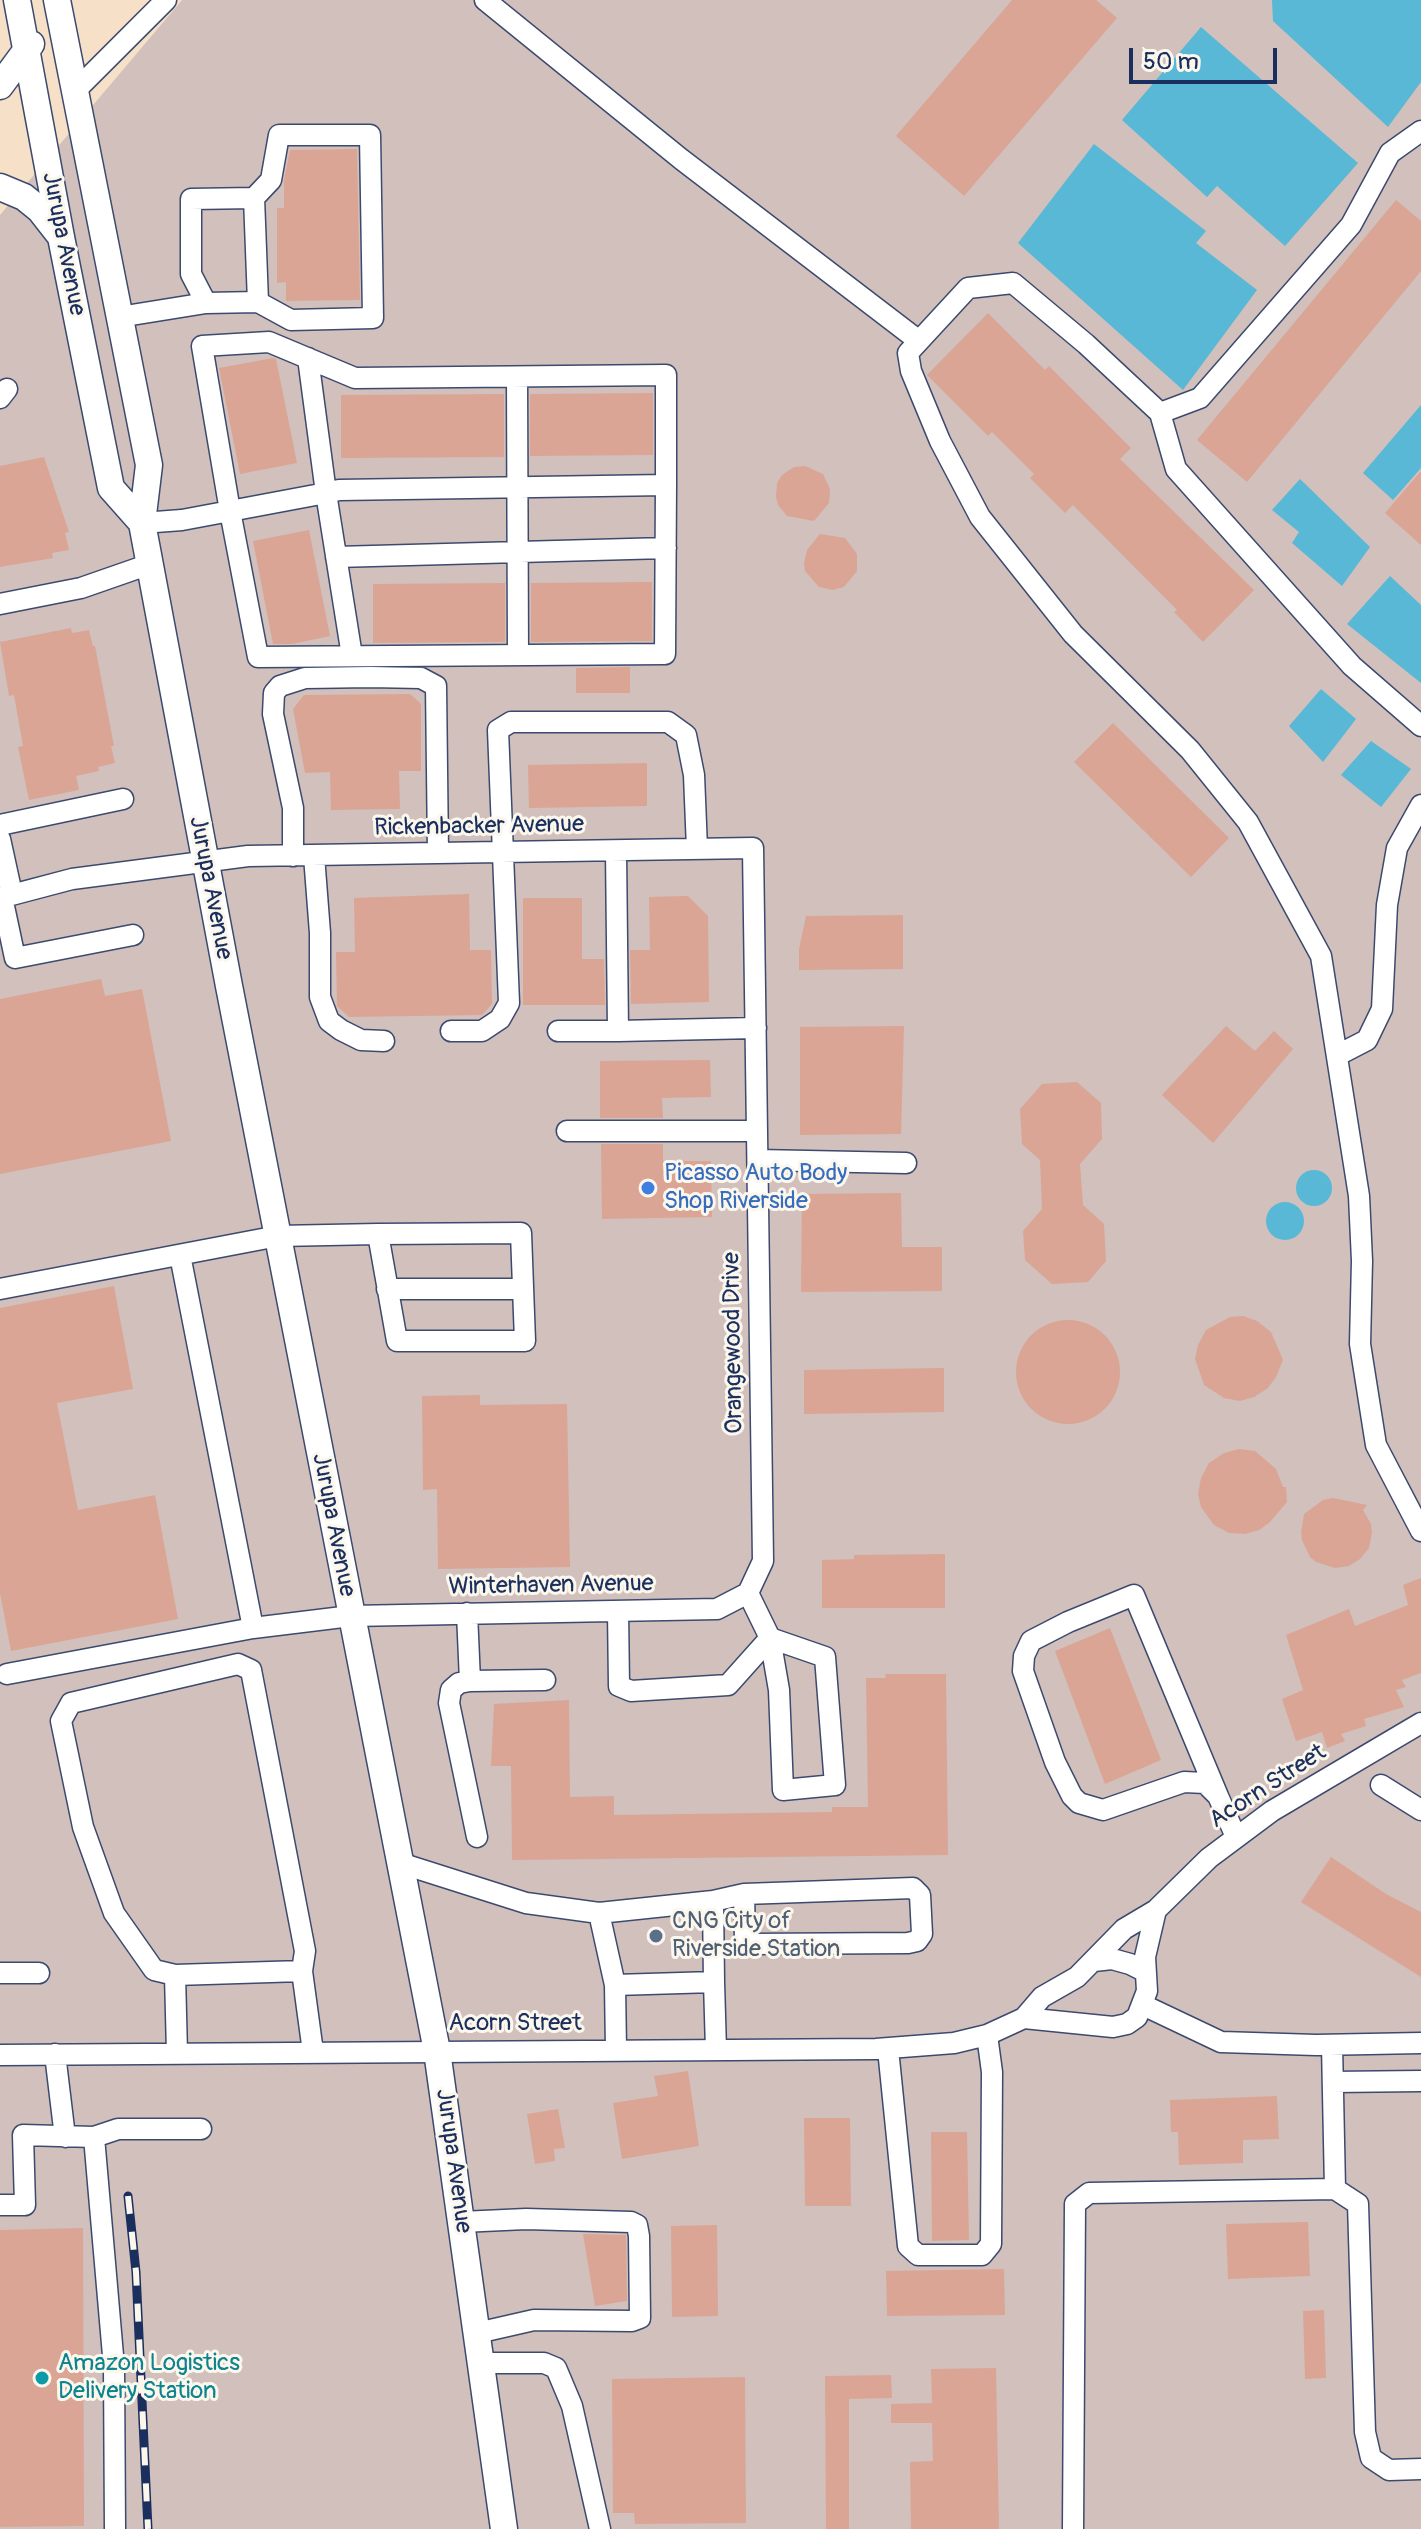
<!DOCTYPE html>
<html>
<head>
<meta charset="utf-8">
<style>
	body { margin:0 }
	#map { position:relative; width:1421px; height:2529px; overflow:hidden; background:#f6e0c7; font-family:Pangolin,sans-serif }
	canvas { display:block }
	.scale { position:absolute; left:1129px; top:48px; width:148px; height:36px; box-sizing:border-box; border:4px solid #1b2f5e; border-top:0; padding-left:10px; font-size:24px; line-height:28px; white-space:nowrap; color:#1b2f5e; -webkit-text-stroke:6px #fbf7ec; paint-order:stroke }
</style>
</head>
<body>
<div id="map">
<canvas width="1421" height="2529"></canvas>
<div class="scale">50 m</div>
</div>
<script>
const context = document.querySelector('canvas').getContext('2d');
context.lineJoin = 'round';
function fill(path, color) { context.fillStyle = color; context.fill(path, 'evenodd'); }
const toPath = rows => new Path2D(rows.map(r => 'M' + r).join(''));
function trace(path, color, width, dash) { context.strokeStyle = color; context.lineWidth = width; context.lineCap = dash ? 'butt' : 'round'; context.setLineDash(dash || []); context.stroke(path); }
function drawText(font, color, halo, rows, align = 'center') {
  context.font = font + ' Pangolin,sans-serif'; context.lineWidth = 6; context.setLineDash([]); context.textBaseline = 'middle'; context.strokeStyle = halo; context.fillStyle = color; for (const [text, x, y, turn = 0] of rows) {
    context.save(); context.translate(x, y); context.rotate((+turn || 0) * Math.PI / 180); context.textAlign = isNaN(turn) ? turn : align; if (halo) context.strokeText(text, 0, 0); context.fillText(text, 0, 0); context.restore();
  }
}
const industrial = toPath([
	[182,0,1421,0,1421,2529,0,2529,0,215]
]);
const water = toPath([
	[1272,0,1421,0,1421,82,1388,127,1273,21],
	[1201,27,1358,163,1285,246,1217,186,1207,197,1122,120],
	[1094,144,1206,231,1196,243,1257,290,1183,390,1018,243],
	[1421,405,1421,468,1393,500,1363,473],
	[1300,479,1370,547,1342,586,1292,543,1299,532,1272,510],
	[1390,576,1421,605,1421,683,1347,624],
	[1321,689,1356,719,1323,762,1289,726],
	[1371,741,1411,769,1381,807,1341,775],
	'1296 1188a18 18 0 1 1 36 0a18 18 0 1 1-36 0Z',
	'1266 1221a19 19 0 1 1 38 0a19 19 0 1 1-38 0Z'
]);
const building = toPath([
	[1012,0,1096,0,1117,18,964,196,896,136],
	[357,149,360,300,286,301,286,282,277,283,277,208,284,208,284,180,290,150],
	[1396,200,1421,221,1421,271,1247,482,1197,440],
	[988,313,1045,370,1049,366,1131,448,1120,459,1254,590,1203,642,1174,612,1177,610,1073,505,1065,513,1030,478,1034,474,992,432,988,436,927,375],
	[273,358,276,359,297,463,240,474,219,368],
	[653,393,653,455,530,456,530,394],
	[504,394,504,457,341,458,341,395],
	[44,457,69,532,65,533,69,550,52,553,53,558,0,567,0,466],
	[805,466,823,474,830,489,829,503,814,521,787,516,778,505,776,497,777,483,782,475,794,467],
	[1421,471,1421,545,1385,513],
	[309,530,330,636,292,644,273,644,253,541],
	[820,534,845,538,857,554,857,571,844,587,833,590,819,587,805,571,804,563,807,550],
	[652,582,652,641,531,642,531,583],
	[505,583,505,642,373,643,373,584],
	[71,628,72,633,89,630,93,646,95,646,114,746,111,746,115,763,98,767,99,771,76,776,79,790,29,800,18,747,23,746,14,695,9,696,0,642],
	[630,667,630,693,576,693,576,668],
	[410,694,421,704,421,771,399,771,400,809,331,810,330,772,305,773,293,709,304,695],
	[1113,723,1229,838,1191,877,1074,762],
	[647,763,647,806,529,808,528,765],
	[469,894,470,950,491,950,492,1004,482,1015,349,1017,337,1006,336,952,355,952,354,898],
	[688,896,708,916,709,1002,631,1004,630,950,650,950,649,897],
	[523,898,582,898,582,959,604,959,605,1005,523,1005],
	[903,915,903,969,799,970,799,949,806,916],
	[101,979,105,996,142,989,171,1141,0,1174,0,999],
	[904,1026,901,1134,800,1135,800,1027],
	[1226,1026,1255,1051,1274,1031,1293,1049,1213,1143,1162,1095],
	[710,1060,711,1097,662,1098,663,1118,600,1118,600,1061],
	[1077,1082,1101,1103,1102,1139,1080,1164,1083,1205,1104,1224,1106,1261,1088,1282,1052,1284,1025,1260,1023,1231,1042,1209,1040,1160,1022,1144,1020,1109,1042,1084],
	[601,1144,663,1144,663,1161,711,1161,712,1217,602,1219],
	[901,1193,902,1247,942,1247,942,1291,801,1292,802,1194],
	[114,1286,133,1389,57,1403,78,1510,155,1495,178,1619,11,1651,0,1593,0,1308],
	[1243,1316,1257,1321,1271,1332,1283,1360,1276,1377,1268,1388,1254,1397,1240,1401,1224,1398,1204,1385,1195,1359,1198,1345,1206,1330,1230,1317],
	'1016 1372a52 52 0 1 1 104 0a52 52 0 1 1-104 0Z',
	[944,1368,944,1412,804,1414,804,1370],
	[480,1395,480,1405,567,1404,570,1567,438,1569,437,1489,423,1490,422,1396],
	[1239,1449,1255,1451,1261,1456,1276,1469,1283,1487,1286,1487,1287,1502,1270,1522,1259,1530,1245,1534,1229,1533,1214,1525,1201,1507,1198,1494,1201,1478,1209,1463,1224,1453],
	[1333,1498,1367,1505,1363,1510,1371,1524,1372,1533,1369,1548,1360,1559,1349,1566,1335,1568,1316,1562,1310,1557,1302,1540,1301,1533,1304,1514,1323,1500],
	[945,1554,945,1608,822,1608,822,1560,854,1559,854,1555],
	[1421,1578,1421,1673,1402,1680,1406,1687,1396,1690,1404,1707,1364,1719,1366,1726,1341,1734,1345,1741,1327,1748,1322,1732,1296,1741,1282,1699,1303,1690,1286,1635,1349,1609,1355,1626,1408,1605,1403,1585],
	[1110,1628,1161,1760,1105,1784,1055,1651],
	[885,1674,946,1674,948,1855,512,1860,511,1766,491,1766,494,1704,569,1700,570,1797,614,1796,614,1815,832,1812,832,1807,868,1807,866,1678,886,1678],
	[1331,1857,1386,1894,1421,1912,1421,1977,1301,1902],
	[688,2071,699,2146,622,2159,613,2103,658,2096,654,2076],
	[1277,2096,1279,2139,1243,2140,1243,2163,1179,2165,1178,2132,1171,2132,1170,2100],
	[558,2109,565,2148,554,2149,555,2161,535,2164,527,2114],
	[804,2118,850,2118,851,2206,805,2206],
	[931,2132,967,2132,969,2240,932,2241],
	[1308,2222,1310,2276,1228,2279,1226,2224],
	[717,2225,718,2316,672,2317,671,2226],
	[83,2228,84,2526,0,2527,0,2230],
	[583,2234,626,2235,627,2301,595,2306],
	[1004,2269,1005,2315,887,2316,886,2271],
	[1324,2310,1326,2378,1305,2379,1303,2311],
	[996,2368,999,2529,911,2529,910,2462,933,2461,932,2423,891,2423,891,2404,932,2403,931,2369],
	[891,2375,892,2398,849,2399,849,2529,826,2529,825,2376],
	[745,2377,746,2523,635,2524,634,2513,613,2513,612,2379]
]);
const minor = toPath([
	[485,0,681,159,919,341],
	[74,92,166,0],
	[254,198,271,180,279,135,370,135,373,318,291,320,258,302],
	[119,317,206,303,258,302,254,198,191,199,191,274,206,303],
	[308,358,326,493,352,656],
	[517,377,518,655],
	[0,398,7,389],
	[1160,413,1200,398,1351,225,1390,153,1421,131],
	[142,523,182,520,326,493,339,490,666,485,665,654,258,657,230,511,202,346,269,342,355,378,666,375,666,485],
	[336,557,666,548],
	[0,604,81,588,150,564],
	[1421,726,1352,666,1176,469,1160,413,1086,344,1013,283,968,288,908,353,911,371,940,441,980,517,1073,634,1190,750,1248,822,1321,956,1359,1196,1362,1261,1360,1344,1376,1445,1421,1531],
	[0,825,123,799],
	[0,839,12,894],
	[616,851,618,1031,756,1028],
	[293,856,293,808,273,714,274,693,280,686,305,678,371,677,421,678,436,686,438,853],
	[314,856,320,933,320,997,329,1021,341,1030,361,1040,384,1041],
	[2,897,15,958,133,935],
	[0,898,72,879,248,856,753,848,763,1561,748,1593],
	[451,1031,482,1031,500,1019,509,1003,498,730,511,722,668,722,686,735,694,775,697,849],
	[558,1031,618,1031],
	[1338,1055,1367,1040,1382,1009,1387,905,1397,848,1421,805],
	[567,1131,757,1131],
	[758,1160,906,1163],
	[180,1255,253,1628,351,1616,717,1609,748,1593],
	[0,1289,278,1236,378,1234,521,1233,525,1341,397,1341,378,1234],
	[387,1289,523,1289],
	[618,1611,619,1686,631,1691,728,1685,770,1638,825,1657,835,1785,783,1790,779,1690,770,1638,748,1593],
	[467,1613,470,1681,459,1683,451,1690,449,1703,477,1837],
	[7,1674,253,1628],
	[470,1681,545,1680],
	[1381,1785,1421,1810],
	[1218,1796,1134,1595,1068,1622,1031,1641,1024,1656,1023,1671,1055,1762,1072,1796,1079,1803,1103,1810,1184,1782,1205,1783,1218,1796,1236,1837],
	[400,1863,526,1903,599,1913],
	[713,1901,744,1894,913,1888,920,1895,922,1934,917,1941,908,1943,750,1944,745,1940,744,1894],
	[1094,1961,1112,1959,1130,1964,1144,1971],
	[0,1973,39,1973],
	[175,1975,154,1970,114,1913,83,1827,61,1721,71,1703,238,1664,251,1670,305,1951,302,1971],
	[714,1982,716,2050],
	[615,1985,714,1982,713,1901,599,1913,615,1985,616,2050],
	[1143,2005,1221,2042,1316,2045,1421,2043],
	[1024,2018,1113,2027,1127,2024,1137,2017,1147,1991,1145,1957,1156,1910],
	[1332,2045,1335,2189],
	[888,2049,908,2246,918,2255,982,2255,991,2244,992,2072,987,2035],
	[177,2053,175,1975,302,1971,313,2052],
	[55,2054,65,2137],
	[0,2055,876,2049,954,2043,987,2035,1024,2018,1042,1997,1077,1977,1124,1929,1156,1910,1209,1858,1272,1811,1421,1723],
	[1333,2082,1421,2081],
	[94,2137,118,2129,201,2129],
	[0,2205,25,2205,23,2135,94,2137,114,2367,115,2529],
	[461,2222,526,2219,631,2222,637,2225,639,2236,640,2318,632,2321,534,2320,477,2333],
	[481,2363,544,2363,556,2368,572,2406,600,2529],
	[1073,2529,1075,2204,1089,2193,1335,2189,1358,2204,1365,2432,1371,2458,1389,2470,1421,2469]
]);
const major = toPath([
	[17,0,61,237,111,488,142,523],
	[57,0,149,465,142,523,229,986,437,2051,504,2529],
	[0,86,31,44],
	[0,187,24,197,40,210,58,233]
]);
const rail = toPath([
	[128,2196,136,2272,148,2529]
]);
const markers = [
	[648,1188,8,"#3f7fe0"],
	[656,1936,8,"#5c6f8a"],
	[42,2378,8,"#0f9aa8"]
];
const streetNames = [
	["Jurupa Avenue",63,244,79],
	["Rickenbacker Avenue",479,827,-1],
	["Jurupa Avenue",210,888,79],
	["Orangewood Drive",734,1343,-91],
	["Jurupa Avenue",333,1525,79],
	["Winterhaven Avenue",551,1586,-1],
	["Acorn Street",1268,1787,-33],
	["Acorn Street",515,2024],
	["Jurupa Avenue",453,2161,82]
];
const shopNames = [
	["Picasso Auto Body",664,1174],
	["Shop Riverside",664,1202]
];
const serviceNames = [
	["CNG City of",672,1922],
	["Riverside Station",672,1950]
];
const cultureNames = [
	["Amazon Logistics",58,2364],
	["Delivery Station",58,2392]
];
fill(industrial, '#d1c0bc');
fill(water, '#58b8d6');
fill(building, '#daa595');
trace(minor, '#3c4a6e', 23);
trace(major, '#3c4a6e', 29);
trace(minor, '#fff', 20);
trace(major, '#fff', 26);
trace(rail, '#1b2f5e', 9);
trace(rail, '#fbf7ec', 6, [18]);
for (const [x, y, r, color] of markers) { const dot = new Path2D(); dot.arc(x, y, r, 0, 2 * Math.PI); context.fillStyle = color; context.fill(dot); trace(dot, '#fbf7ec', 3); }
drawText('24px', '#1b2f5e', '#fbf7ec', streetNames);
drawText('24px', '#366cbe', '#fbf7ec', shopNames, 'left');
drawText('24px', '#4e5e75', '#fbf7ec', serviceNames, 'left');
drawText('24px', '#0d838f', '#fbf7ec', cultureNames, 'left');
</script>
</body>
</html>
